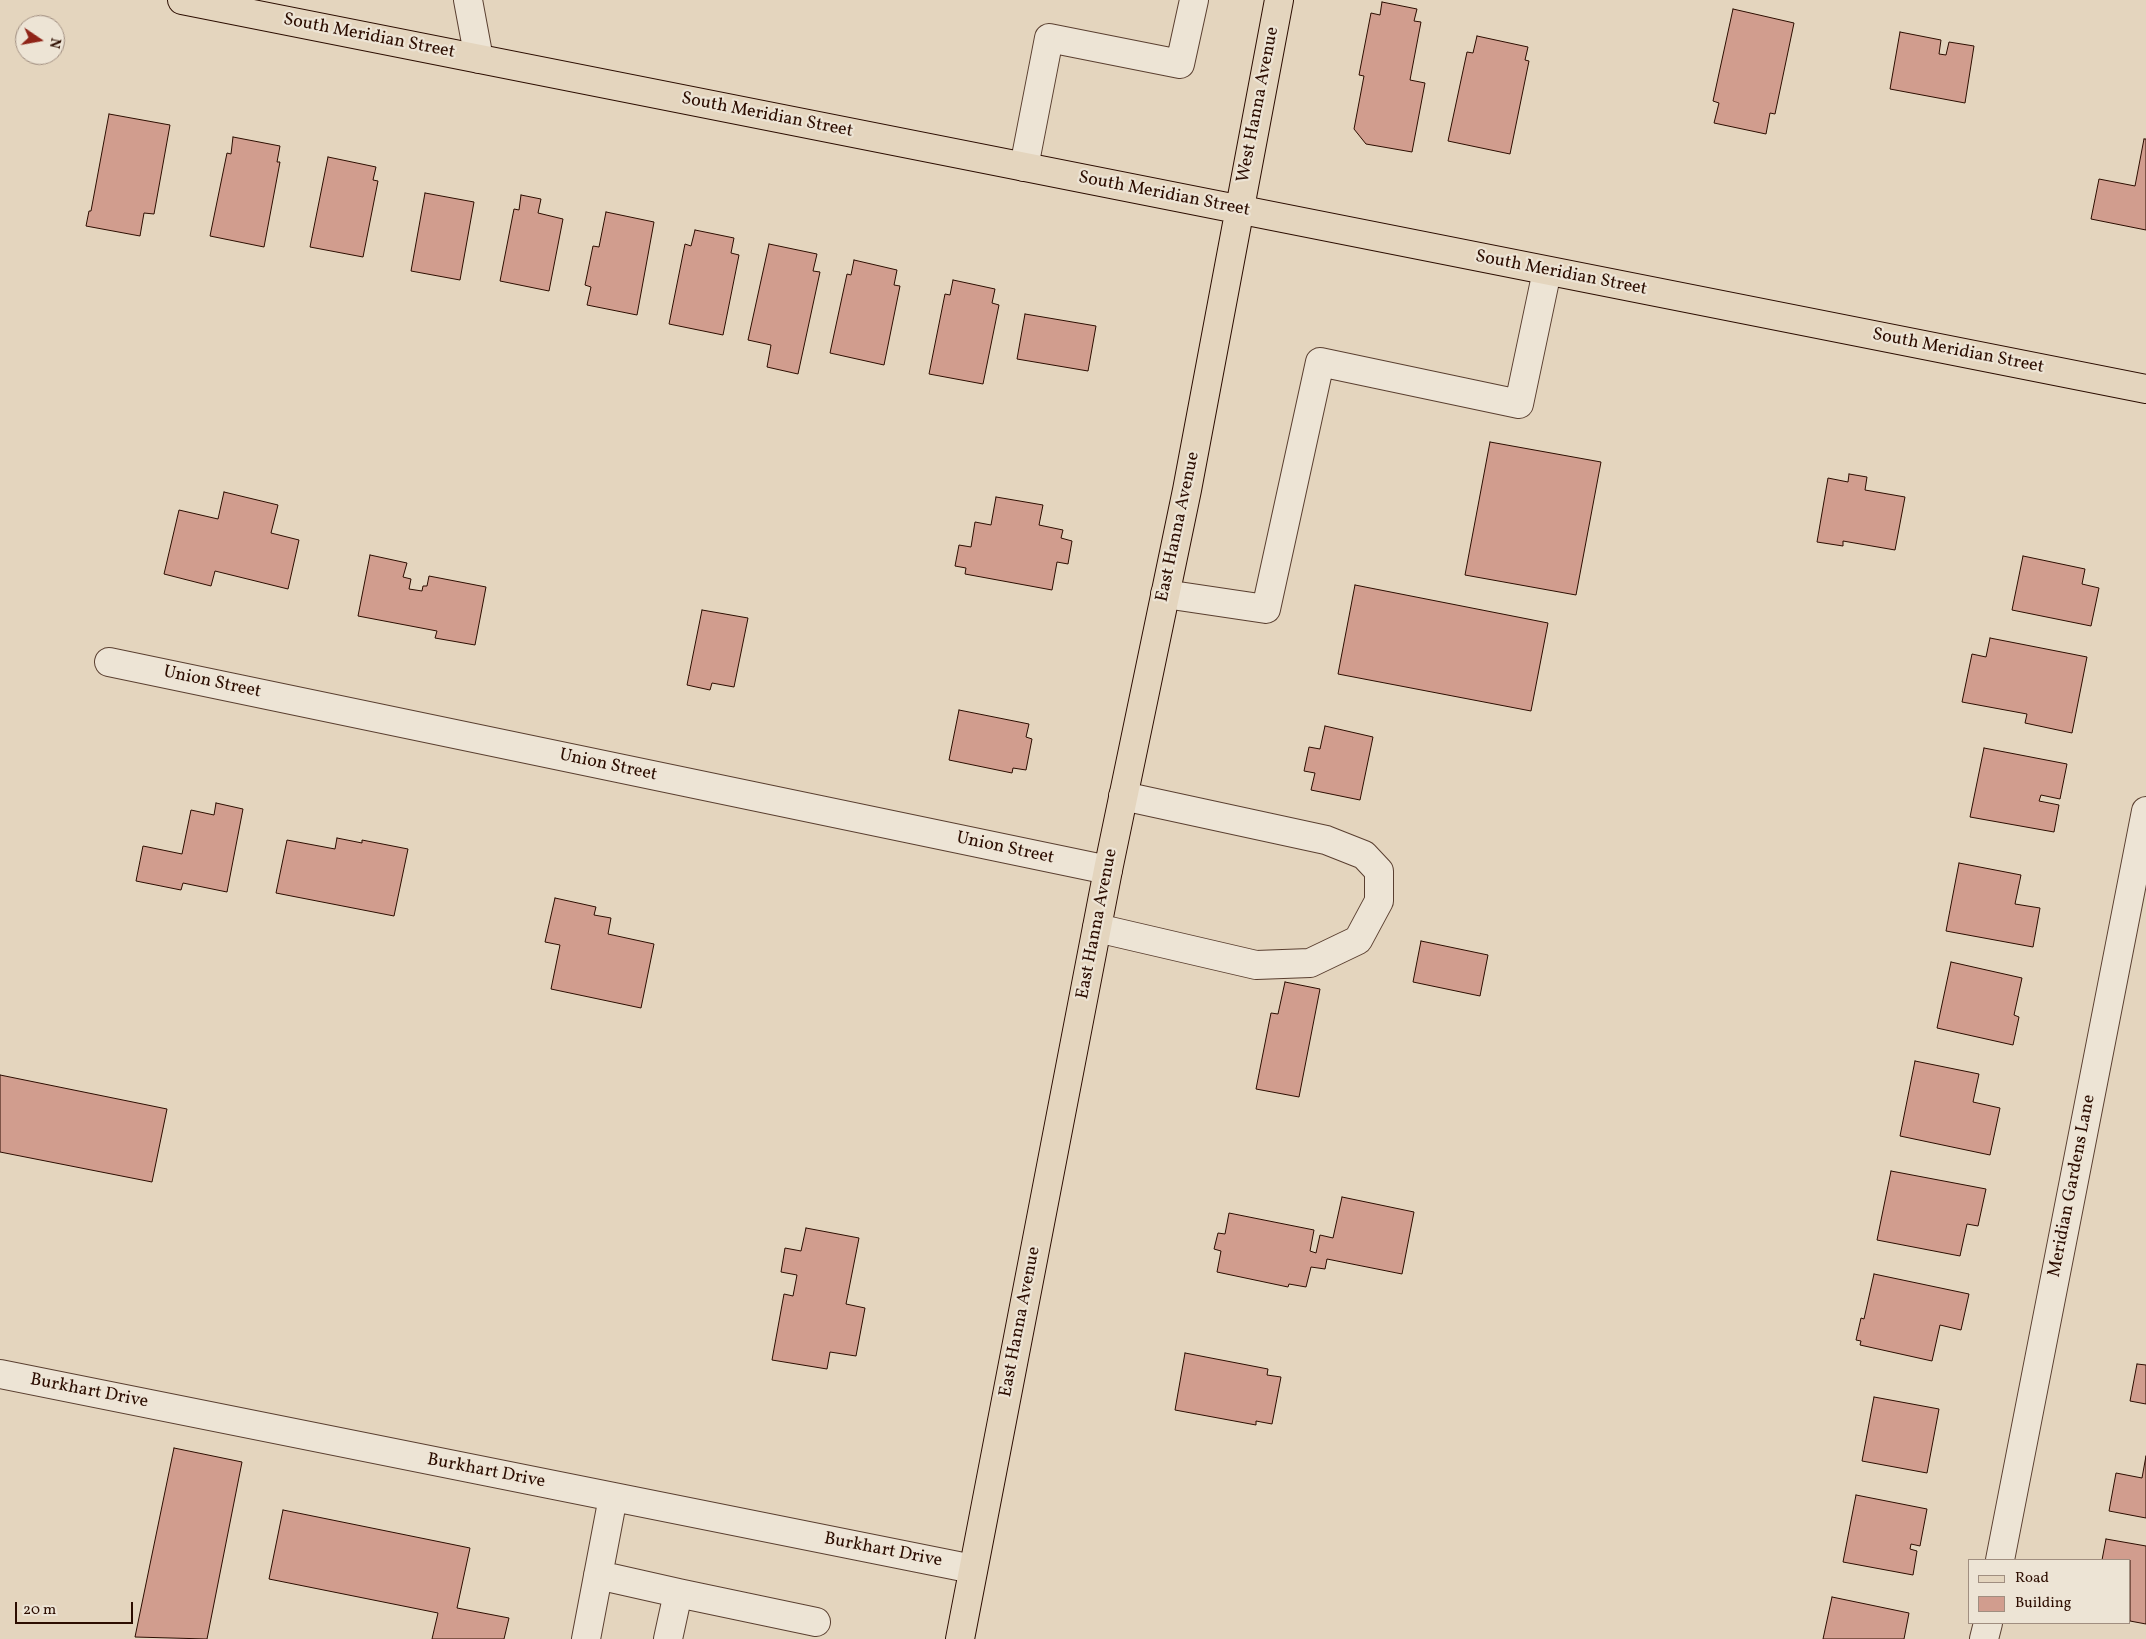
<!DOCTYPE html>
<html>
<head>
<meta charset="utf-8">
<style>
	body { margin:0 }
	#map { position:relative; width:2146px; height:1639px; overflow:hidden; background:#e4d5be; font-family:Vollkorn,serif }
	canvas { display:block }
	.legend { position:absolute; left:1968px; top:1559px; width:162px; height:65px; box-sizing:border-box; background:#ede4d5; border:1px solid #a08e80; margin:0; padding:6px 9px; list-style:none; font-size:15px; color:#2c0d00 }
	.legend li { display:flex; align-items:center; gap:10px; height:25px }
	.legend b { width:25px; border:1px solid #a08e80 }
	.north { position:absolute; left:15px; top:15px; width:50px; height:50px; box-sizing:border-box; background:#ede4d5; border:1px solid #a08e80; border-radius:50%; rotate:102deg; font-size:14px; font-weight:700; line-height:20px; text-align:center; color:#2c0d00 }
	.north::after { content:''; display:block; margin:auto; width:18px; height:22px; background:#8f2418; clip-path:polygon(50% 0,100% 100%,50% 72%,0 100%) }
	.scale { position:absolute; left:15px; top:1602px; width:118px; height:22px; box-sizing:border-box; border:2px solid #2c0d00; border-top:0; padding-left:6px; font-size:15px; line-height:18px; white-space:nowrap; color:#2c0d00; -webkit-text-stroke:4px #ede4d5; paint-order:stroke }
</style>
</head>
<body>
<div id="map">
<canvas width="2146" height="1639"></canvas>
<ul class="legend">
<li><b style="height:6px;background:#e4d5be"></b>Road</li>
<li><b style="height:14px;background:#d19d8e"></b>Building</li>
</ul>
<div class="north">N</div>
<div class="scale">20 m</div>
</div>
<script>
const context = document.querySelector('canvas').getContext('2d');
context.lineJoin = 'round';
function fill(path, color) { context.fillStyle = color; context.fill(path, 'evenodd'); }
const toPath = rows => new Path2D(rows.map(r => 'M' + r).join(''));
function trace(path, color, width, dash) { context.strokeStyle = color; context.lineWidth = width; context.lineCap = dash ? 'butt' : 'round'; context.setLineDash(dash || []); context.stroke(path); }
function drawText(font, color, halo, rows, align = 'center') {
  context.font = font + ' Vollkorn,serif'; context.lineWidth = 4.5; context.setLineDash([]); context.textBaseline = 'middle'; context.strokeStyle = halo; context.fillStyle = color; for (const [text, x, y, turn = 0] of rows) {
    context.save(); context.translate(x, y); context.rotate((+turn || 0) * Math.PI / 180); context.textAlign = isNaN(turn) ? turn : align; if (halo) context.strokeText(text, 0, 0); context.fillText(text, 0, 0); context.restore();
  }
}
const building = toPath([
	[1382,2,1417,9,1414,21,1421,22,1410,80,1425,83,1412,152,1366,144,1354,129,1364,76,1359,75,1371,13,1380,15,1382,2],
	[1733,9,1794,23,1775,114,1770,113,1766,134,1714,123,1719,103,1713,101,1733,9],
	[1900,32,1941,40,1939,54,1946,55,1949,42,1974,46,1965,103,1890,89,1900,32],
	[1477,36,1528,47,1525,60,1529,61,1510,154,1448,141,1467,52,1473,53,1477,36],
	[109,114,170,125,154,214,144,213,140,236,86,226,89,211,91,211,109,114],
	[233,137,280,146,277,162,280,162,264,247,210,236,227,153,231,154,233,137],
	[2144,139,2146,139,2146,230,2091,219,2099,179,2135,186,2144,139],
	[328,157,376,167,373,180,378,181,363,257,310,247,328,157],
	[425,193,474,202,460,280,411,271,425,193],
	[521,195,541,199,538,213,563,219,549,291,500,281,514,209,519,210,521,195],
	[606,212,654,222,637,315,587,305,591,287,585,285,593,246,599,247,606,212],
	[695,230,734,238,731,253,739,255,723,335,669,324,685,244,691,246,695,230],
	[769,244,817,254,813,271,820,272,798,374,767,367,771,345,748,340,769,244],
	[854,260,897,270,894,285,900,286,884,365,830,353,847,274,851,275,854,260],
	[953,280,995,289,992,303,999,305,983,384,929,374,945,294,950,295,953,280],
	[1025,314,1096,326,1088,371,1017,359,1025,314],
	[1490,442,1601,462,1576,595,1465,575,1490,442],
	[1849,474,1867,477,1865,490,1905,497,1895,550,1843,541,1843,546,1817,542,1828,478,1848,482,1849,474],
	[224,492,278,505,271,533,299,540,288,589,215,571,211,586,164,574,179,510,218,519,224,492],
	[996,497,1043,505,1039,525,1063,530,1061,538,1072,541,1068,564,1057,562,1052,590,965,574,966,568,955,566,959,545,971,547,975,522,991,525,996,497],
	[370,555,407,563,403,577,411,579,409,589,422,591,423,586,427,586,429,576,486,587,475,645,435,638,437,631,358,616,370,555],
	[2023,556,2085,569,2082,584,2099,588,2091,626,2012,610,2023,556],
	[1355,585,1548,623,1531,711,1338,674,1355,585],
	[702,610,748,618,734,687,712,683,710,690,687,685,702,610],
	[1990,638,2087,657,2072,733,2025,723,2027,714,1962,702,1972,654,1986,657,1990,638],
	[959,710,1029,724,1026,737,1032,739,1026,770,1013,768,1012,773,949,760,959,710],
	[1325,726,1373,737,1360,800,1311,790,1315,773,1304,771,1309,747,1320,749,1325,726],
	[1984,748,2067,764,2060,799,2041,795,2039,801,2059,805,2054,832,1970,817,1984,748],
	[216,803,243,809,227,892,183,883,181,890,136,881,143,846,182,854,191,810,214,815,216,803],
	[337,838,362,843,362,840,408,849,394,916,276,893,287,840,335,849,337,838],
	[1959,863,2021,875,2015,904,2040,908,2033,947,1946,931,1959,863],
	[555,898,596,907,594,915,611,918,608,934,654,944,641,1008,551,989,560,945,545,942,555,898],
	[1421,941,1488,955,1480,996,1413,982,1421,941],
	[1951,962,2022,978,2014,1015,2019,1017,2013,1045,1937,1028,1951,962],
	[1285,982,1320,989,1299,1097,1256,1089,1271,1013,1278,1014,1285,982],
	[1915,1061,1979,1074,1973,1102,2000,1108,1990,1155,1900,1136,1915,1061],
	[0,1075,167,1109,152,1182,0,1152,0,1075],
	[1891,1171,1986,1189,1978,1226,1967,1224,1960,1256,1877,1240,1891,1171],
	[1342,1197,1414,1212,1402,1274,1327,1259,1325,1269,1311,1267,1306,1287,1289,1284,1288,1287,1217,1272,1221,1251,1214,1249,1218,1233,1225,1234,1229,1213,1314,1230,1310,1251,1316,1253,1320,1235,1333,1238,1342,1197],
	[806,1228,859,1238,846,1304,865,1308,856,1356,830,1352,827,1369,772,1360,784,1294,793,1296,797,1275,781,1272,785,1248,801,1251,806,1228],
	[1874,1274,1969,1294,1961,1330,1940,1325,1932,1361,1860,1345,1861,1341,1856,1340,1861,1318,1864,1319,1874,1274],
	[1185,1353,1268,1369,1267,1375,1281,1377,1272,1424,1256,1421,1256,1425,1175,1410,1185,1353],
	[2137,1364,2146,1365,2146,1404,2130,1401,2137,1364],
	[1874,1397,1939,1409,1927,1473,1862,1461,1874,1397],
	[174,1448,242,1462,207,1639,135,1637,174,1448],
	[2146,1456,2146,1518,2109,1511,2116,1473,2142,1478,2146,1456],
	[1856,1495,1927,1509,1920,1546,1911,1544,1910,1549,1917,1551,1913,1575,1843,1562,1856,1495],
	[283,1510,470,1548,457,1608,509,1618,504,1639,432,1639,438,1613,269,1579,283,1510],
	[2106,1539,2146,1546,2146,1624,2130,1621,2130,1560,2102,1560,2106,1539],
	[1832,1597,1909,1613,1904,1639,1823,1639,1832,1597]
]);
const minor = toPath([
	[468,0,479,59],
	[1024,167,1049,38,1180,64,1194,0],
	[1165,594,1266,609,1320,362,1519,404,1547,271],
	[109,662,1108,870],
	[1097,928,1256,965,1310,963,1358,940,1379,901,1379,871,1364,855,1326,840,1123,796],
	[0,1374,973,1569],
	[2000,1560,2146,811],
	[598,1575,678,1593],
	[586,1639,613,1497],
	[668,1639,678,1593,816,1622],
	[1984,1639,1988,1623]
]);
const major = toPath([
	[182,0,2146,389],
	[960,1639,1108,870,1187,490,1279,0]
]);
const streetNames = [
	["South Meridian Street",369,37,11],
	["West Hanna Avenue",1259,105,-79],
	["South Meridian Street",767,116,11],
	["South Meridian Street",1164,195,11],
	["South Meridian Street",1561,274,11],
	["South Meridian Street",1958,352,11],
	["East Hanna Avenue",1179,527,-78],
	["Union Street",212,683,12],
	["Union Street",608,766,12],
	["Union Street",1005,849,12],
	["East Hanna Avenue",1098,924,-79],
	["Meridian Gardens Lane",2073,1186,-79],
	["East Hanna Avenue",1021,1322,-79],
	["Burkhart Drive",89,1392,11],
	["Burkhart Drive",486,1472,11],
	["Burkhart Drive",883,1551,11]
];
fill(building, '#d19d8e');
trace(building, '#2c0d00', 1);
trace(minor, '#5a3f30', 30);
trace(major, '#2c0d00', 30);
trace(minor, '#ede4d5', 28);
trace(major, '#e4d5be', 28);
drawText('18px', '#2c0d00', '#ede4d5', streetNames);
</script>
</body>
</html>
